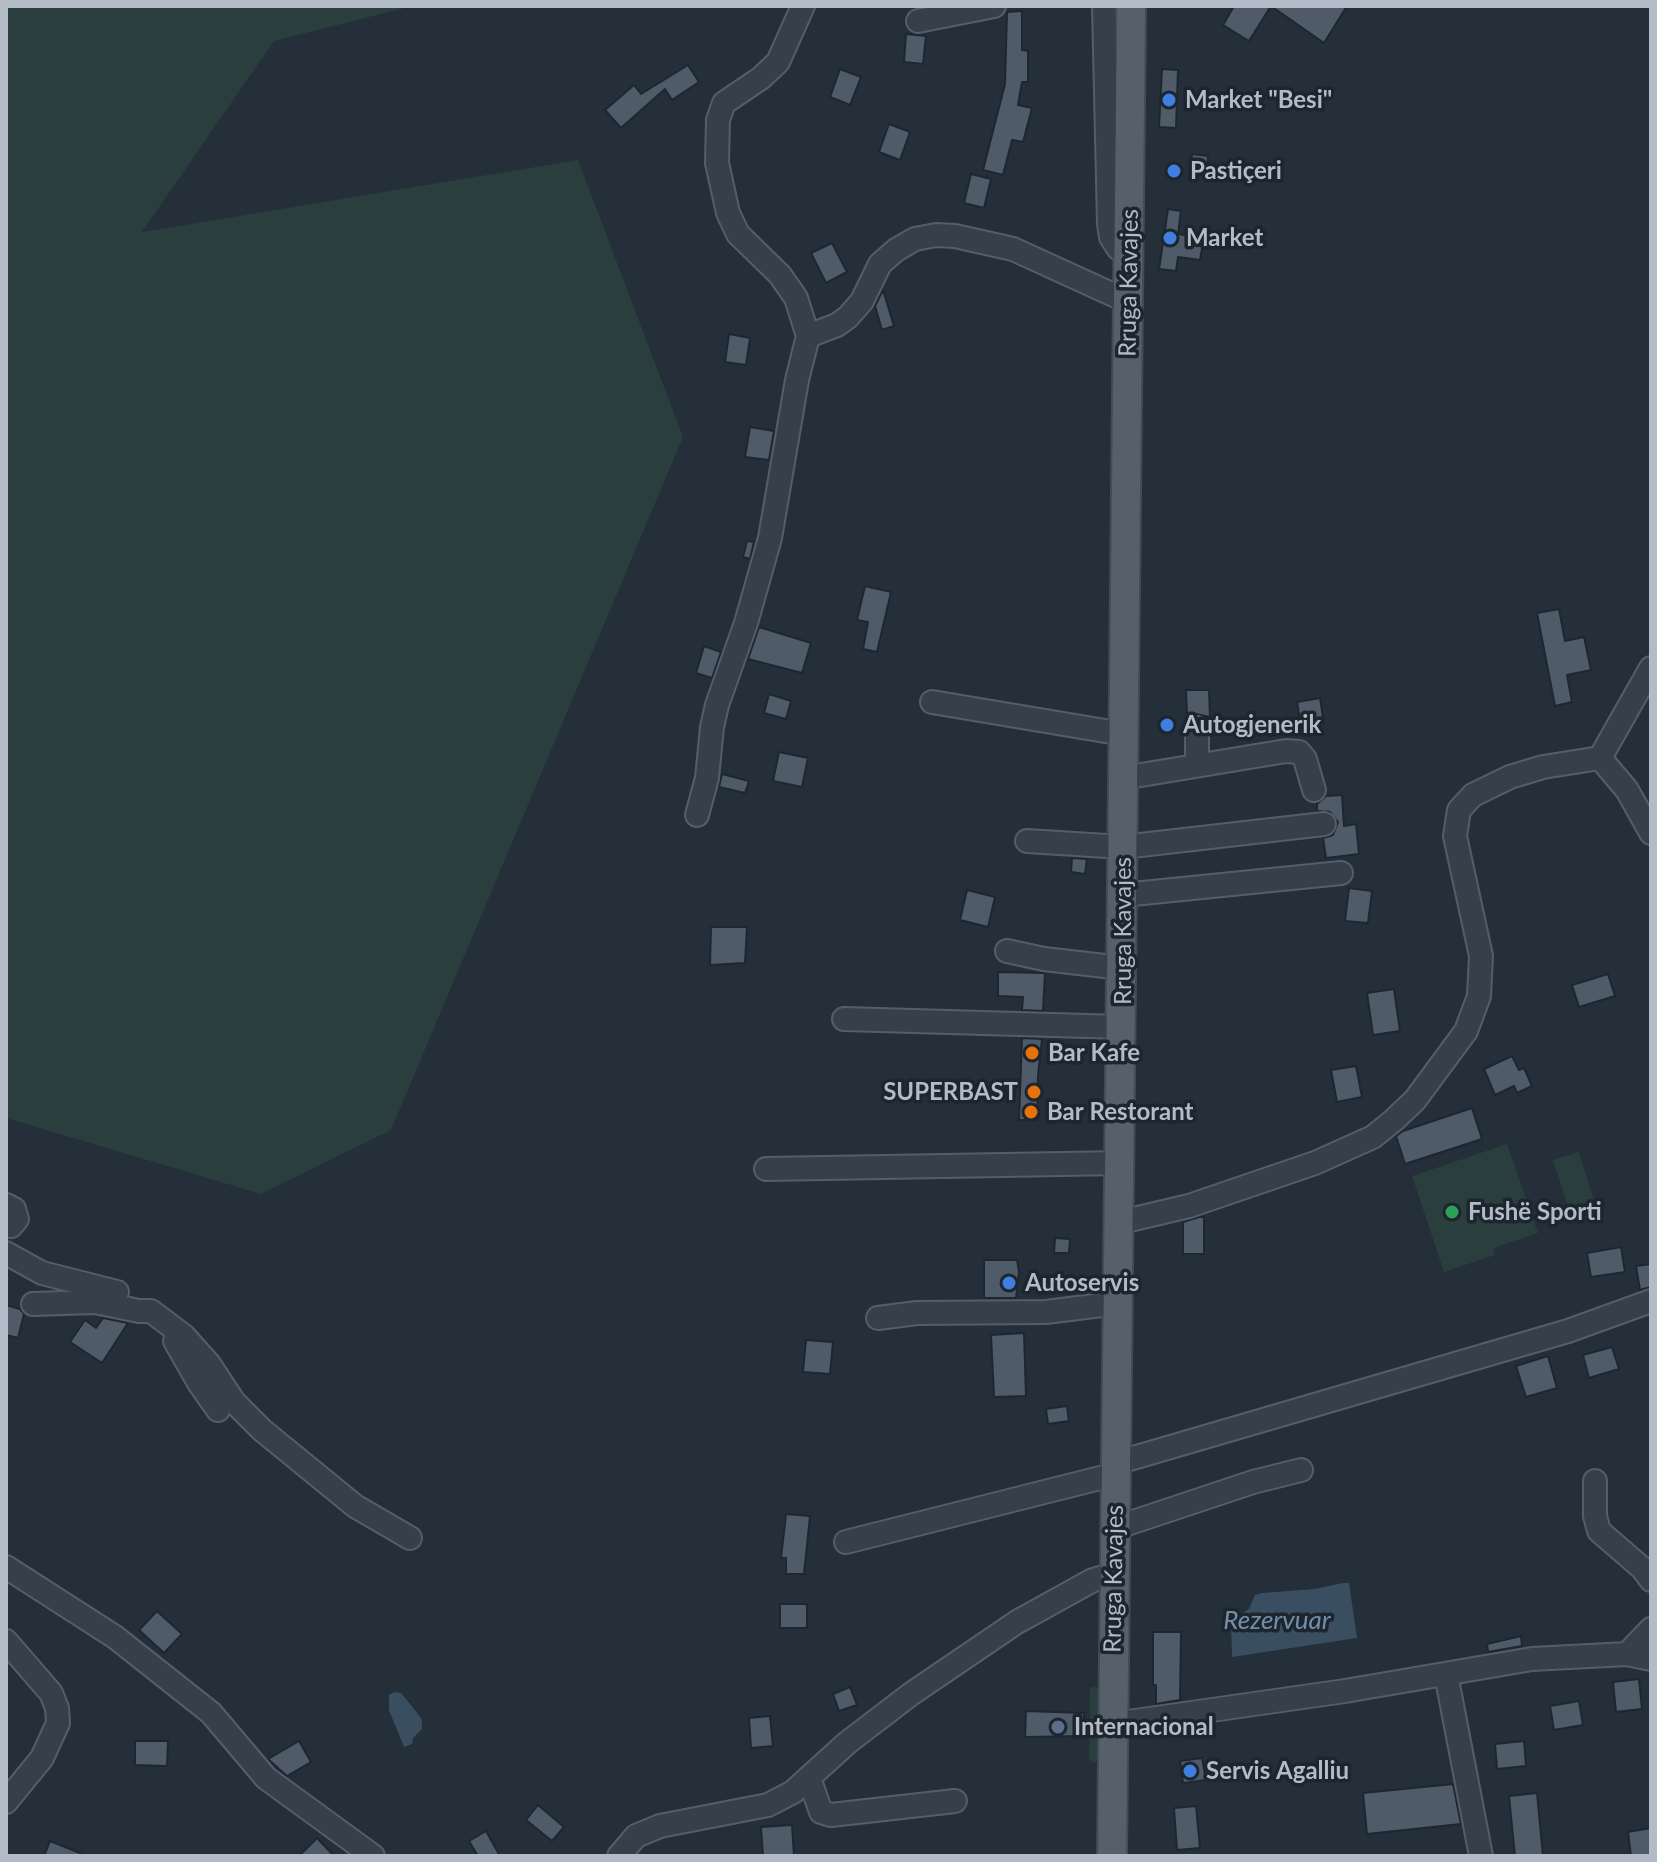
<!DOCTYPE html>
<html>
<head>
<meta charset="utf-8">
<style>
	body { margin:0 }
	#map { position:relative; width:1657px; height:1862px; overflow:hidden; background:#242f39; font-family:Lato,sans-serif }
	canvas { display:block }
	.frame { position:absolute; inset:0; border:8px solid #b3bbc6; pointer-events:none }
</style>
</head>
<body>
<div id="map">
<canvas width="1657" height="1862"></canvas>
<div class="frame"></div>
</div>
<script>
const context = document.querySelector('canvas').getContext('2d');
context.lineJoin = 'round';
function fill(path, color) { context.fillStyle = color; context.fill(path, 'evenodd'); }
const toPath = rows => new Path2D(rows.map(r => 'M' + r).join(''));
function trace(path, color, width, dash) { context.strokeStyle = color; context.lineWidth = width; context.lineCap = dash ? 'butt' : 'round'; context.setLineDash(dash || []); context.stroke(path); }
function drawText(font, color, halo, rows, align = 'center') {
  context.font = font + ' Lato,sans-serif'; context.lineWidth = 7; context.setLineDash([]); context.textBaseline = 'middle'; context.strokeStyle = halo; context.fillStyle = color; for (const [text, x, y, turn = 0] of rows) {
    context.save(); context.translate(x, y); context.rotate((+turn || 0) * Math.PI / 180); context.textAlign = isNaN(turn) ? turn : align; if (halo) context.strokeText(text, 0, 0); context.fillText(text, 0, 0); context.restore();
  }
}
const green = toPath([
	[6,6,413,6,274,41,142,232,578,160,683,437,391,1130,261,1194,6,1118],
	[1507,1144,1538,1233,1493,1248,1495,1255,1444,1272,1412,1176],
	[1579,1152,1598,1214,1573,1222,1553,1160],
	[1093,1686,1100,1690,1099,1759,1093,1763,1089,1758,1090,1689]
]);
const water = toPath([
	[1343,1583,1349,1583,1357,1638,1232,1657,1231,1620,1249,1609,1255,1595,1262,1593,1315,1589],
	[394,1692,401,1693,406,1699,421,1718,422,1723,422,1729,413,1738,412,1744,404,1747,389,1710,389,1695]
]);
const building = toPath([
	[1234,6,1347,6,1324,43,1271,6,1249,41,1223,25,1234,6],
	[1022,11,1022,50,1028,51,1028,82,1022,82,1018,105,1032,108,1023,142,1012,140,1003,175,983,170,1005,84,1007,12,1022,11],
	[906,34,926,36,923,64,904,62,906,34],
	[688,65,699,82,672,100,665,89,621,128,605,110,634,85,641,94,688,65],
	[840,69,861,77,850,105,830,97,840,69],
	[1162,69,1178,70,1176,128,1159,127,1162,69],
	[889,124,910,132,900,160,879,152,889,124],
	[1192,154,1208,156,1207,172,1190,170,1192,154],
	[971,174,991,179,984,208,964,203,971,174],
	[1168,209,1181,211,1178,234,1204,238,1200,260,1178,257,1176,271,1159,269,1168,209],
	[832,243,847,272,826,283,811,253,832,243],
	[883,290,894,326,882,330,875,306,883,290],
	[729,334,750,338,746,365,725,362,729,334],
	[750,427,774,431,769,460,745,457,750,427],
	[747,541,754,542,750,559,743,557,747,541],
	[865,586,891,592,877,652,863,649,868,622,857,620,865,586],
	[1559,609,1565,641,1584,637,1591,670,1567,675,1572,702,1555,706,1537,613,1559,609],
	[759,627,811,643,802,673,748,659,759,627],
	[704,646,721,652,712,678,696,673,704,646],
	[1186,690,1209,690,1210,717,1196,714,1187,717,1186,690],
	[769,694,791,701,786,719,764,713,769,694],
	[1320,698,1324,723,1301,727,1297,702,1320,698],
	[779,752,808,758,802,787,773,781,779,752],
	[722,774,749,781,745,793,719,787,722,774],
	[1342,795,1344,826,1356,824,1359,854,1326,858,1323,838,1333,835,1338,822,1330,812,1317,811,1317,804,1326,796,1342,795],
	[1072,858,1087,859,1085,874,1071,872,1072,858],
	[1349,888,1372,891,1368,923,1345,921,1349,888],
	[967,890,995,897,988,927,960,920,967,890],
	[711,927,747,927,745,963,710,965,711,927],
	[998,972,1045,973,1043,1011,1022,1010,1023,997,998,996,998,972],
	[1608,974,1615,996,1579,1007,1572,985,1608,974],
	[1394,989,1400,1031,1373,1035,1367,993,1394,989],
	[1022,1038,1042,1039,1038,1075,1037,1120,1019,1120,1022,1038],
	[1512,1056,1519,1070,1524,1068,1532,1086,1517,1093,1514,1086,1495,1095,1484,1069,1512,1056],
	[1356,1066,1362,1097,1337,1102,1331,1070,1356,1066],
	[1472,1108,1482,1139,1405,1164,1396,1136,1403,1131,1472,1108],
	[1199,1217,1204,1217,1204,1254,1183,1254,1183,1222,1199,1217],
	[1055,1238,1070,1239,1069,1253,1054,1253,1055,1238],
	[1621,1247,1625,1272,1591,1277,1587,1253,1621,1247],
	[984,1260,1017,1260,1019,1272,1016,1298,984,1298,984,1260],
	[1651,1264,1651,1287,1640,1290,1636,1266,1651,1264],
	[6,1305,20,1309,24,1314,18,1338,6,1335,6,1305],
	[103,1318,128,1323,102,1363,70,1342,85,1320,96,1328,103,1318],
	[1024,1333,1026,1396,994,1397,991,1335,1024,1333],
	[806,1340,833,1342,830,1374,803,1372,806,1340],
	[1612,1347,1619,1369,1589,1378,1583,1355,1612,1347],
	[1548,1356,1557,1388,1526,1397,1516,1366,1548,1356],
	[1067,1406,1069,1421,1048,1424,1046,1409,1067,1406],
	[786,1514,810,1516,804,1574,786,1574,786,1558,781,1558,786,1514],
	[780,1604,807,1604,807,1628,780,1628,780,1604],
	[157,1611,182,1634,164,1653,139,1630,157,1611],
	[1153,1632,1181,1632,1180,1700,1156,1704,1156,1685,1153,1685,1153,1632],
	[1521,1636,1522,1646,1488,1652,1487,1644,1521,1636],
	[1639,1679,1642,1709,1616,1712,1613,1682,1639,1679],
	[850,1687,857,1705,839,1711,833,1694,850,1687],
	[1579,1701,1583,1725,1554,1730,1550,1706,1579,1701],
	[1026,1711,1084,1713,1084,1736,1025,1737,1026,1711],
	[770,1716,773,1746,751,1748,749,1718,770,1716],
	[135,1741,168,1741,167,1766,135,1765,135,1741],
	[299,1741,311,1762,287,1776,268,1759,299,1741],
	[1524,1741,1526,1766,1497,1769,1495,1744,1524,1741],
	[1202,1758,1206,1780,1183,1783,1180,1761,1202,1758],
	[1453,1784,1461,1824,1367,1834,1363,1793,1453,1784],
	[1537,1793,1543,1856,1515,1856,1509,1796,1537,1793],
	[538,1805,564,1827,552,1841,526,1820,538,1805],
	[1196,1806,1200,1848,1177,1850,1174,1808,1196,1806],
	[792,1825,794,1856,763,1856,761,1827,792,1825],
	[1651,1828,1651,1856,1631,1856,1628,1832,1651,1828],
	[486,1831,500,1856,478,1856,469,1841,486,1831],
	[317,1838,334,1856,299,1856,317,1838],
	[50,1841,85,1855,85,1856,44,1856,50,1841]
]);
const minor = toPath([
	[1104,6,1109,224,1111,237,1118,248,1130,257],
	[918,21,994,6],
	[808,336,837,325,848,317,862,301,880,264,896,250,915,239,936,235,955,236,1013,249,1129,302],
	[932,702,1123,734],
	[1600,758,1651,668],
	[1600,758,1627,790,1651,833],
	[1197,764,1197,728],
	[1123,778,1286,751,1299,752,1305,759,1314,790],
	[697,815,707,778,712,727,717,705,746,623,770,538,797,380,808,336,796,298,780,275,738,234,728,213,717,163,718,120,724,103,761,78,778,62,803,6],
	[1027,841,1123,847,1324,824],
	[1123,895,1341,873],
	[1007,951,1044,959,1122,968],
	[844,1019,1122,1027],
	[766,1169,1121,1163],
	[6,1205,14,1209,17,1219,11,1226,6,1225],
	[1121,1222,1189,1206,1315,1163,1373,1137,1394,1120,1415,1100,1466,1031,1479,996,1481,956,1455,836,1459,810,1473,795,1510,777,1543,767,1600,758],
	[6,1253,42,1273,117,1292],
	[33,1304,95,1302,139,1311,151,1311,184,1336,209,1364,234,1402,262,1430,355,1506,410,1538],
	[878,1318,917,1313,1046,1312,1118,1303],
	[175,1341,199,1383,218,1410],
	[1116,1463,1568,1331,1651,1301],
	[1595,1481,1595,1516,1599,1531,1643,1569,1651,1580],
	[1115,1528,1253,1482,1301,1470],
	[846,1542,1116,1474],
	[6,1567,115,1637,211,1713,266,1778,373,1856],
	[6,1641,51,1693,57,1708,58,1723,42,1758,6,1802],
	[1627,1654,1651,1629],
	[1446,1674,1481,1856],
	[1114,1724,1345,1691,1532,1659,1627,1654,1651,1659],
	[809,1778,821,1812,831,1815,955,1801],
	[619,1856,636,1836,660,1826,768,1805,793,1792,847,1743,911,1694,1017,1622,1093,1580,1114,1574]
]);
const major = toPath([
	[1112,1856,1131,6]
]);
const markers = [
	[1169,100,8,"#3f7fe0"],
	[1174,171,8,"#3f7fe0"],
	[1170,238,8,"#3f7fe0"],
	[1167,725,8,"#3f7fe0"],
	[1032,1053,8,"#e8710a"],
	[1034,1092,8,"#e8710a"],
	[1031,1112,8,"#e8710a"],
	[1452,1212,8,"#2e9e5b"],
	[1009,1283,8,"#3f7fe0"],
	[1058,1727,8,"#5c6f8a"],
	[1190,1771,8,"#3f7fe0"]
];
const poiNames = [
	["Market \"Besi\"",1185,100],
	["Pastiçeri",1190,171],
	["Market",1186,238],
	["Autogjenerik",1183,725],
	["Bar Kafe",1048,1053],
	["SUPERBAST",1018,1092,"right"],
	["Bar Restorant",1047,1112],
	["Fushë Sporti",1468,1212],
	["Autoservis",1025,1283],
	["Internacional",1074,1727],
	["Servis Agalliu",1206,1771]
];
const streetNames = [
	["Rruga Kavajes",1129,283,-89],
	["Rruga Kavajes",1123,931,-90],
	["Rruga Kavajes",1114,1579,-89]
];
const waterNames = [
	["Rezervuar",1277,1621]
];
fill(green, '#293e3d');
fill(water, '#3a4e61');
fill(building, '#4f5b68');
trace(building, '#1e2731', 2);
trace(minor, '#555e68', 26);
trace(major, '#434c56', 32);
trace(minor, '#37404a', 22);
trace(major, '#55606a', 28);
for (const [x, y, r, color] of markers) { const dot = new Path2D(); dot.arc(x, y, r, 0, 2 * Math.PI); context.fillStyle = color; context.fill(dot); trace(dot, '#1d252f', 3); }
drawText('bold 24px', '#b3bbc6', '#1d252f', poiNames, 'left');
drawText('24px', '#b3bbc6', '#1d252f', streetNames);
drawText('italic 26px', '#758ea7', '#1d252f', waterNames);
</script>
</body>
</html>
